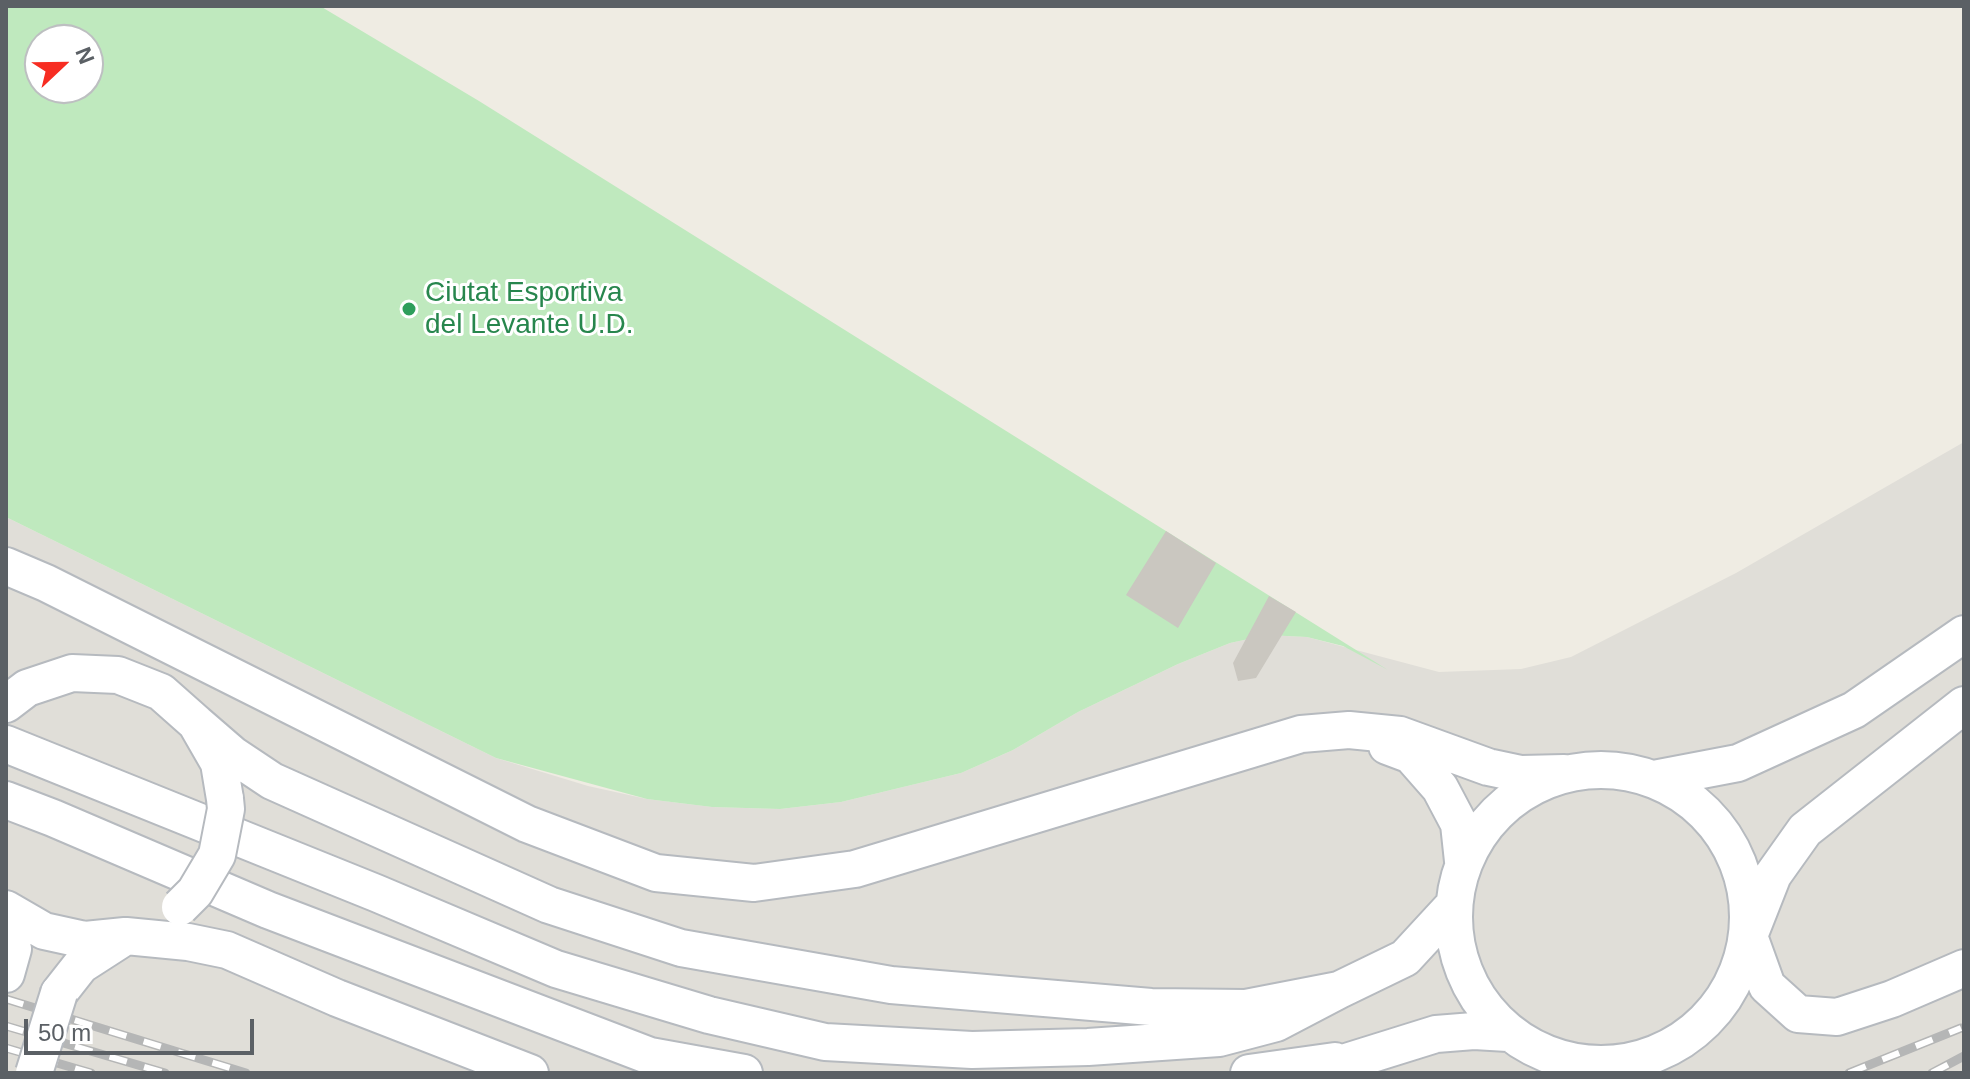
<!DOCTYPE html>
<html>
<head>
<meta charset="utf-8">
<style>
	body { margin:0 }
	#map { position:relative; width:1970px; height:1079px; overflow:hidden; background:#efece3; font-family:Arial,sans-serif }
	canvas { display:block }
	.frame { position:absolute; inset:0; border:8px solid #5b6065; pointer-events:none }
	.north { position:absolute; left:24px; top:24px; width:80px; height:80px; box-sizing:border-box; background:#fff; border:2px solid #bdbfc1; border-radius:50%; rotate:68deg; font-size:22px; font-weight:700; line-height:32px; text-align:center; color:#5b6065 }
	.north::after { content:''; display:block; margin:auto; width:28px; height:36px; background:#f72d22; clip-path:polygon(50% 0,100% 100%,50% 72%,0 100%) }
	.scale { position:absolute; left:24px; top:1019px; width:230px; height:36px; box-sizing:border-box; border:4px solid #5b6065; border-top:0; padding-left:10px; font-size:24px; line-height:28px; white-space:nowrap; color:#5b6065; -webkit-text-stroke:6px #fff; paint-order:stroke }
</style>
</head>
<body>
<div id="map">
<canvas width="1970" height="1079"></canvas>
<div class="frame"></div>
<div class="north">N</div>
<div class="scale">50 m</div>
</div>
<script>
const context = document.querySelector('canvas').getContext('2d');
context.lineJoin = 'round';
function fill(path, color) { context.fillStyle = color; context.fill(path, 'evenodd'); }
const toPath = rows => new Path2D(rows.map(r => 'M' + r).join(''));
function trace(path, color, width, dash) { context.strokeStyle = color; context.lineWidth = width; context.lineCap = dash ? 'butt' : 'round'; context.setLineDash(dash || []); context.stroke(path); }
function drawText(font, color, halo, rows, align = 'center') {
  context.font = font + ' Arial,sans-serif'; context.lineWidth = 6; context.setLineDash([]); context.textBaseline = 'middle'; context.strokeStyle = halo; context.fillStyle = color; for (const [text, x, y, turn = 0] of rows) {
    context.save(); context.translate(x, y); context.rotate((+turn || 0) * Math.PI / 180); context.textAlign = isNaN(turn) ? turn : align; if (halo) context.strokeText(text, 0, 0); context.fillText(text, 0, 0); context.restore();
  }
}
const industrial = toPath([
	[1964,442,1964,1073,6,1073,6,517,496,758,588,786,647,799,712,807,780,809,841,802,961,773,1013,750,1078,712,1178,664,1230,643,1266,635,1307,637,1439,672,1521,669,1571,657,1736,573]
]);
const green = toPath([
	[6,6,320,6,479,101,1388,670,1343,646,1307,637,1267,635,1230,643,1178,664,1078,712,1013,750,961,773,841,802,780,809,712,807,647,799,496,758,6,517],
	[40,40,88,40,88,88,40,88]
]);
const building = toPath([
	[1166,531,1216,563,1178,628,1126,595],
	[1269,596,1296,612,1256,678,1238,681,1233,663]
]);
const street = toPath([
	[6,566,46,583,527,824,656,873,754,883,855,869,1301,734,1349,730,1400,735,1488,767,1521,774,1564,773],
	[6,704,27,688,72,673,118,675,161,692,196,723,219,763,225,799],
	[1964,705,1805,830,1773,875,1749,936,1767,986,1798,1014,1837,1017,1892,999,1964,968],
	[196,723,233,755,272,781,549,905,681,948,891,985,1151,1007,1246,1008,1339,990,1405,958,1453,906],
	[6,744,376,893,556,969,709,1015,825,1042,972,1050,1088,1047,1219,1038,1276,1023,1339,990],
	[1387,746,1411,755,1440,788,1459,824,1463,861],
	'1454 917a147 147 0 1 1 294 0a147 147 0 1 1-294 0Z',
	[1654,779,1738,763,1854,710,1964,634],
	[6,800,53,818,268,910,650,1056,744,1073],
	[6,909,44,931,85,940,125,936],
	[6,923,13,949,6,974],
	[59,993,81,965,126,936,188,942,227,950,337,998,530,1073],
	[1249,1073,1335,1061],
	[1311,1073,1436,1034,1474,1031,1508,1033]
]);
const rail = toPath([
	[6,999,246,1073],
	[6,1026,165,1073],
	[6,1048,91,1073],
	[1849,1073,1961,1028],
	[1932,1073,1964,1056]
]);
const streetBridge = toPath([
	[180,907,195,892,217,855,226,809,225,799],
	[34,1073,59,993]
]);
const markers = [
	[409,309,8,"#2e9e5b"]
];
const leisureNames = [
	["Ciutat Esportiva",425,293],
	["del Levante U.D.",425,325]
];
fill(industrial, '#e0ded8');
fill(green, '#bfe9be');
fill(building, '#cac7c0');
trace(street, '#b6babf', 40);
trace(street, '#fff', 36);
trace(rail, '#b5b6b6', 9);
trace(rail, '#fff', 6, [18]);
trace(streetBridge, '#b6babf', 40, []);
trace(streetBridge, '#fff', 36);
for (const [x, y, r, color] of markers) { const dot = new Path2D(); dot.arc(x, y, r, 0, 2 * Math.PI); context.fillStyle = color; context.fill(dot); trace(dot, '#fff', 3); }
drawText('28px', '#27864d', '#fff', leisureNames, 'left');
</script>
</body>
</html>
